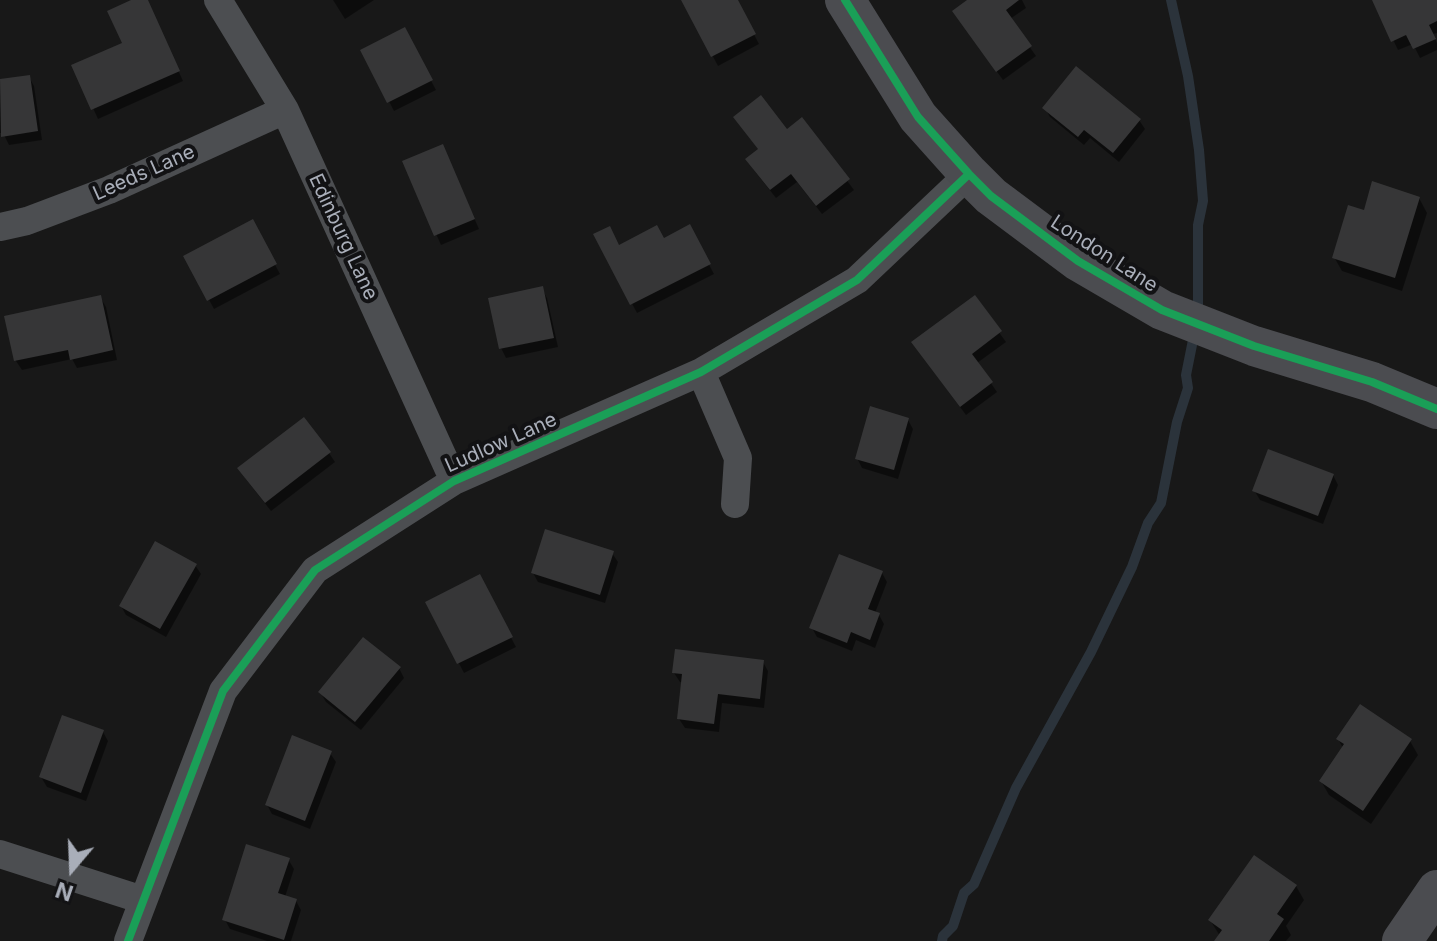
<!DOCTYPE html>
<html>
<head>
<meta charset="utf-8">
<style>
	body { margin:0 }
	#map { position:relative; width:1437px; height:941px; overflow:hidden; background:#181818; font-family:Inter,sans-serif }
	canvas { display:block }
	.north { position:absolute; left:32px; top:829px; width:80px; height:80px; -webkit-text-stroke:6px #121214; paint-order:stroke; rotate:199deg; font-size:22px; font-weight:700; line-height:32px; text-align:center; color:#a9aeb9 }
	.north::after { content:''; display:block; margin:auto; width:28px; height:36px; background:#a9aeb9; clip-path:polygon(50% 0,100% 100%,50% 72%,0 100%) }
</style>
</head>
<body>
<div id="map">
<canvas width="1437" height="941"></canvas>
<div class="north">N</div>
</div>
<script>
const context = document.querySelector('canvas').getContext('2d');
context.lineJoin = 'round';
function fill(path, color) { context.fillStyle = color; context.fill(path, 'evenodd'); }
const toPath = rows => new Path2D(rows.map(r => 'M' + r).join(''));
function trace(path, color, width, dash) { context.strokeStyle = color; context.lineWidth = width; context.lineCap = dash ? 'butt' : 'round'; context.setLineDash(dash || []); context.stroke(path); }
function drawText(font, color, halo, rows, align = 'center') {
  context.font = font + ' Inter,sans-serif'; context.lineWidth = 8; context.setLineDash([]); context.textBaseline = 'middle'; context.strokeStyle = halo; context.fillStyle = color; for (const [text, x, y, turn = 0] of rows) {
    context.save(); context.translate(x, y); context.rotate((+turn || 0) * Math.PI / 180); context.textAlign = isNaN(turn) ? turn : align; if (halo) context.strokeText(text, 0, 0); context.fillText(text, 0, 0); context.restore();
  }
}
const shadow = toPath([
	[136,0,146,0,183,81,98,119,74,66,124,44],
	[333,0,374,0,345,19],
	[683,0,736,0,759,44,718,66],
	[971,0,1022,0,1026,8,1010,19,1036,56,1003,80,960,21],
	[1374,0,1437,0,1437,33,1433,34,1437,43,1437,50,1420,58,1413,44,1398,50],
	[404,30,436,90,394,111,363,51],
	[29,77,34,86,42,140,9,145,3,133,0,133,0,81],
	[1045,108,1139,120,1145,129,1119,162,1090,138,1084,145,1050,117],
	[802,120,854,190,822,214,797,182,776,198,753,169,759,150],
	[447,156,479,229,441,245,404,162],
	[1419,198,1427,213,1402,291,1342,271,1334,257,1365,212],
	[252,222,280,274,214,309,186,257],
	[689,227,714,274,637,313,596,235,619,247,663,240],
	[542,289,547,298,558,347,506,358,501,348],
	[100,297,106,307,117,360,77,368,72,359,22,370,16,361,7,317],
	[974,298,1006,342,977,363,997,392,966,415,919,352],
	[908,420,913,429,898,479,862,468,857,458],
	[329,453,335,462,271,511,245,478],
	[1333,475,1338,485,1323,524,1260,500,1254,490],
	[612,553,618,562,605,603,538,582,533,573],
	[195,565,201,574,166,637,126,615,121,606],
	[882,573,887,582,875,613,879,615,884,624,875,648,856,640,852,651,817,637,812,628],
	[479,577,516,647,464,673,428,603],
	[763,662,768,671,764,708,722,703,719,732,685,728,679,719,683,683,680,682,674,673],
	[399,668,404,678,361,730,326,702,320,692],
	[103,732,108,741,86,801,47,787,41,777],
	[1338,739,1410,741,1418,755,1371,824,1329,795,1321,781,1343,748],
	[330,753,336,762,310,829,272,814,267,805],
	[288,859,294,869,285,897,296,901,301,910,291,941,267,941,230,929,225,920],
	[1296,886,1304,900,1286,926,1291,935,1286,941,1216,941,1220,936,1210,920]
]);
const stream = toPath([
	[1171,0,1188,76,1199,150,1203,201,1198,225,1198,314],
	[942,941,943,936,953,926,964,893,974,884,1016,788,1091,652,1132,567,1148,523,1161,503,1177,422,1188,388,1186,375,1195,330]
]);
const building = toPath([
	[131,0,148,0,180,71,91,110,71,65,122,43,107,11],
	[681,0,738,0,756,34,711,57],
	[967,0,1019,0,1006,10,1032,46,996,72,952,11],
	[1372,0,1437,0,1437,21,1429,25,1436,39,1413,49,1406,35,1391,42],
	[405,27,433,80,387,103,360,50],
	[1076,66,1141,119,1113,153,1084,130,1078,137,1042,108],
	[30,75,38,131,1,137,0,79],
	[761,95,787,129,802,117,850,179,816,206,791,174,770,190,745,159,758,149,733,117],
	[443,144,475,219,434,236,402,161],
	[1372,181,1420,197,1395,278,1332,258,1348,205,1364,210],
	[253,219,277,264,207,301,183,256],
	[690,224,711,264,630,305,593,234,610,226,619,245,657,225,664,238],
	[543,286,554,338,499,349,488,298],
	[101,295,113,350,70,360,68,350,14,361,4,316],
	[975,295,1002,331,972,354,993,382,960,407,911,342],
	[870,406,909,418,894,470,855,459],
	[304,417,331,452,265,503,237,468],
	[1268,449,1334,474,1318,516,1252,491],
	[545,529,614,551,600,595,531,573],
	[155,541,197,564,160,629,119,606],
	[839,554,883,571,868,609,880,613,870,640,851,632,847,643,809,628],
	[480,574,513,637,457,664,425,602],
	[363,637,401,667,355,722,318,692],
	[675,649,764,660,760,699,718,694,714,724,677,719,682,674,672,673],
	[1360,704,1412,739,1363,811,1319,781,1344,744,1336,739],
	[62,715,104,730,81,793,39,777],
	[292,735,332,751,305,821,265,805],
	[246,844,290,858,278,893,297,899,284,940,222,920],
	[1254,855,1297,885,1277,914,1284,919,1269,941,1214,941,1222,930,1208,920]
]);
const street = toPath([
	[218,0,285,110,454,481],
	[0,227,27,221,109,190,285,110],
	[701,372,738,458,735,504],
	[0,854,143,900],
	[128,941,223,691,315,570,454,481,701,372,857,280,969,174]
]);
const secondary = toPath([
	[845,0,918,117,969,174,991,196,1078,261,1162,310,1254,346,1372,382,1437,409],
	[1402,941,1437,890]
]);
const cycleway = toPath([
	[845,0,918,117,969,174,991,196,1078,261,1162,310,1254,346,1372,382,1437,409],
	[128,941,223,691,315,570,454,481,701,372,857,280,969,174]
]);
const streetNames = [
	["Leeds Lane",144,173,-24],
	["Edinburg Lane",343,237,65],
	["London Lane",1104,254,33],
	["Ludlow Lane",501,443,-24]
];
fill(shadow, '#0007');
trace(stream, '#2b333b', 10);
fill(building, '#363637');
trace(street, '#4c4e51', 28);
trace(secondary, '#4b4c50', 40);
trace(cycleway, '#1a9f57', 8);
drawText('20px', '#a9aeb9', '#121214', streetNames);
</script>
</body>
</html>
